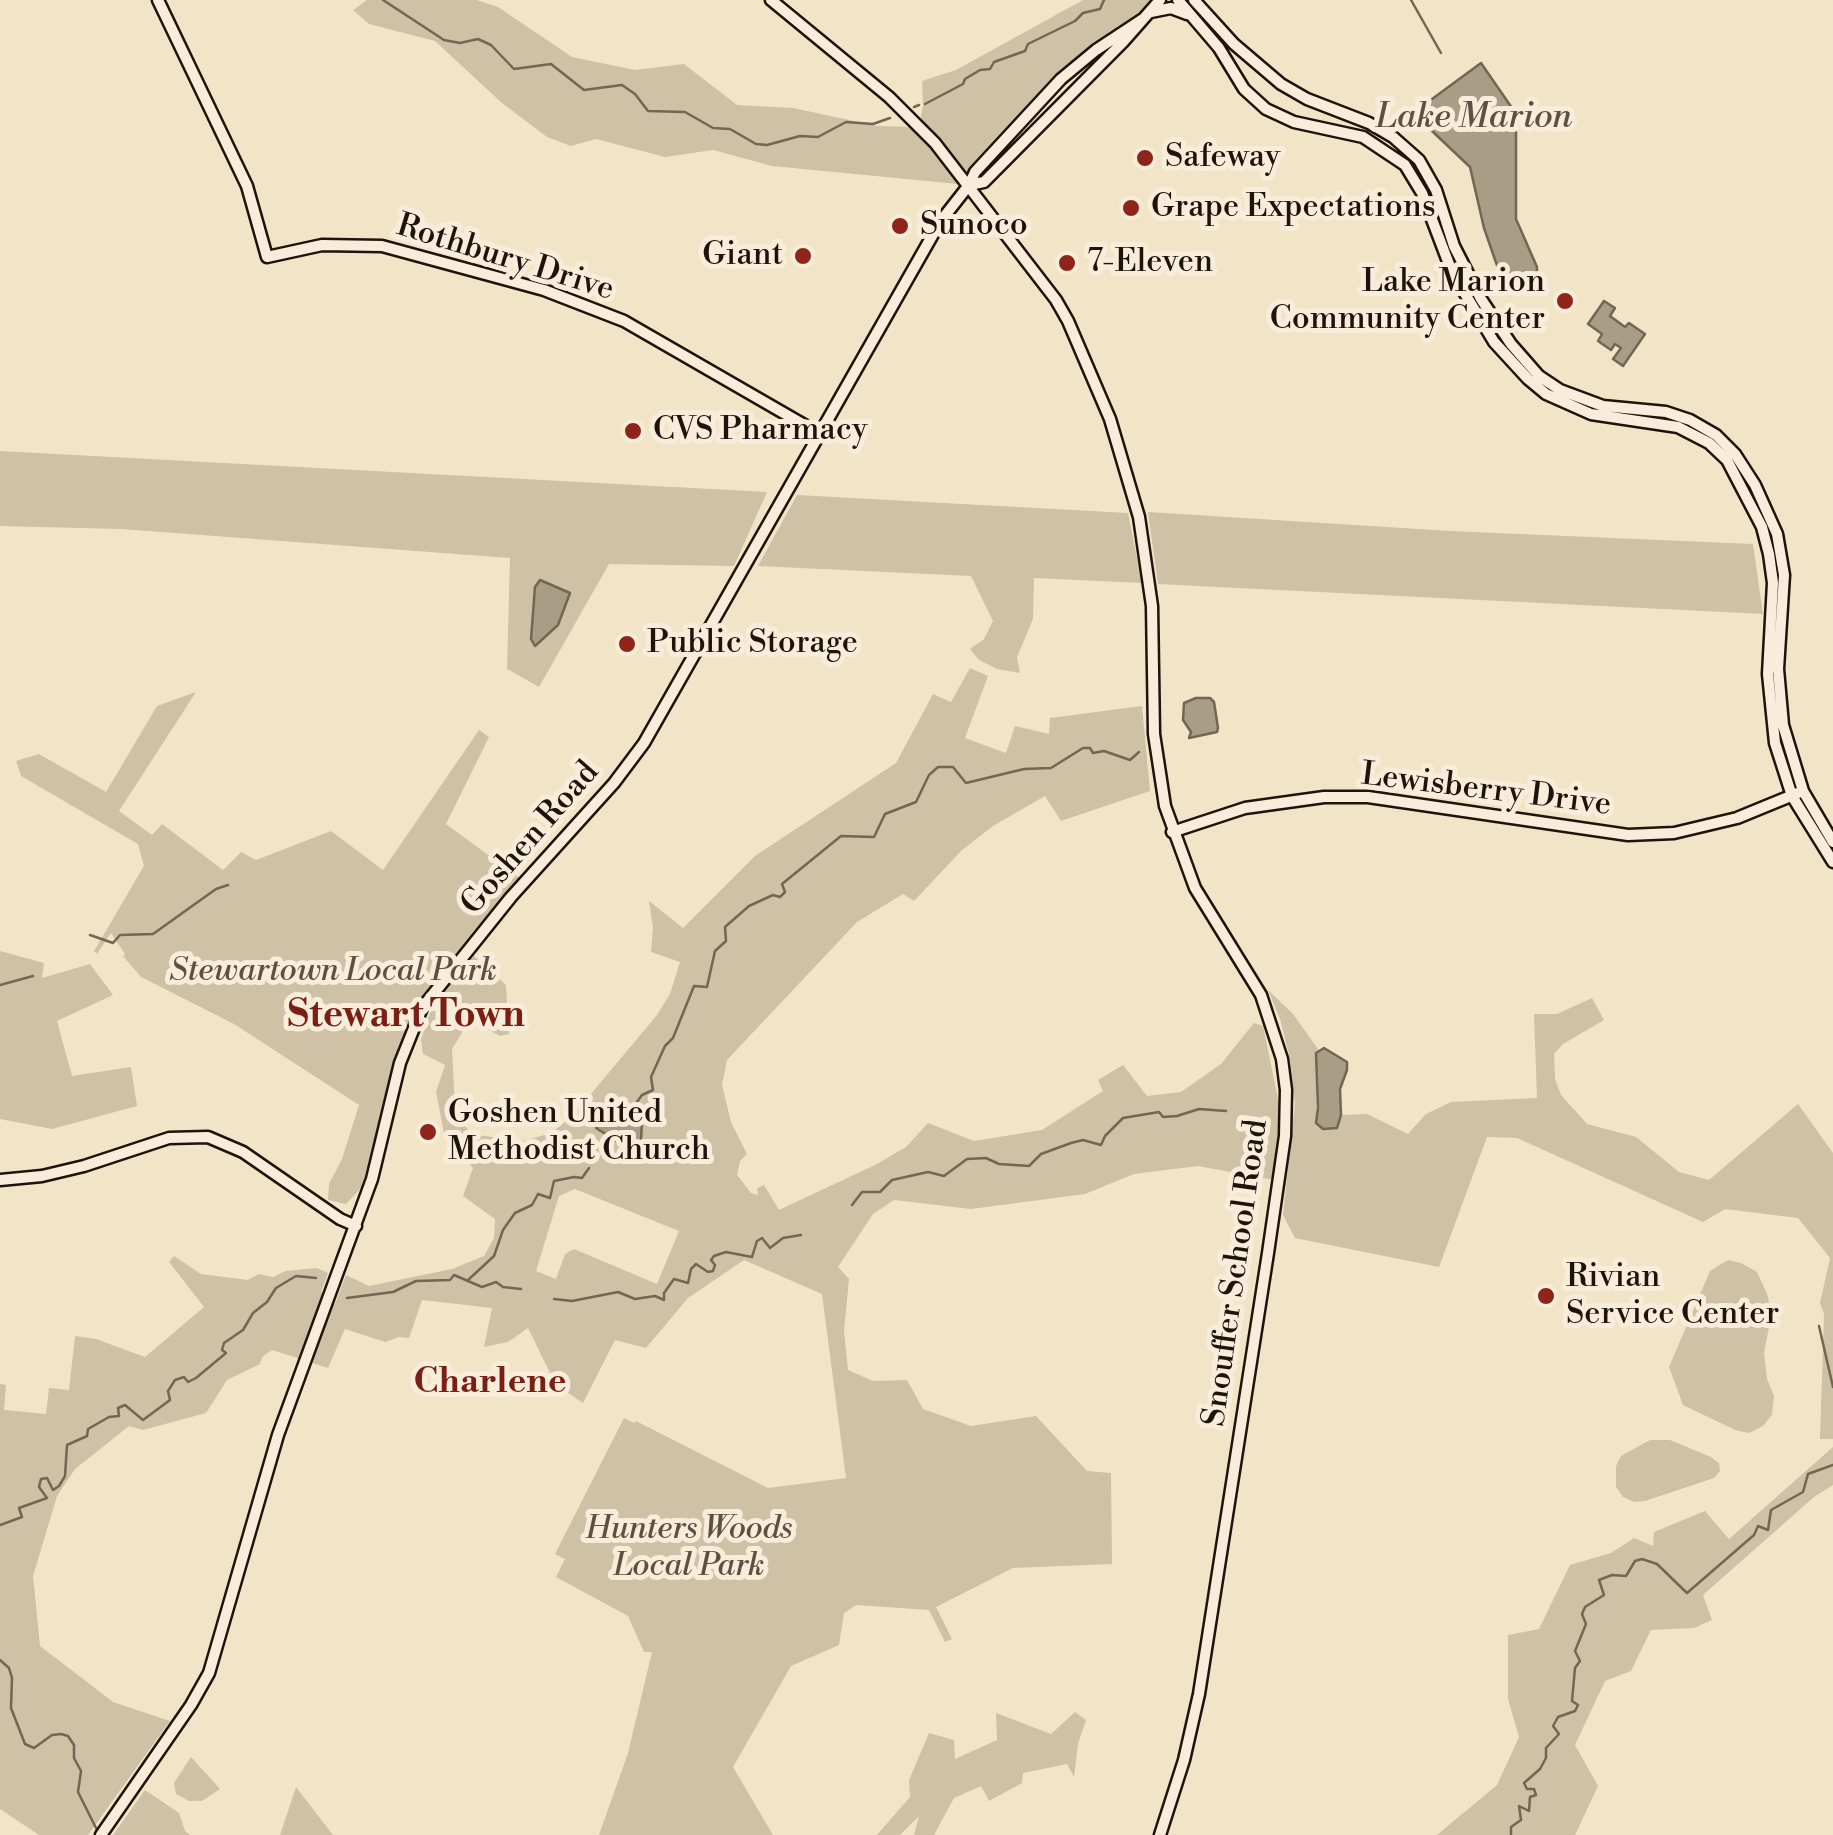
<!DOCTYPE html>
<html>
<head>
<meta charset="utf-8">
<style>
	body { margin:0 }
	canvas { display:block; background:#f2e4c6 }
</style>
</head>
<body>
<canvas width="1833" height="1835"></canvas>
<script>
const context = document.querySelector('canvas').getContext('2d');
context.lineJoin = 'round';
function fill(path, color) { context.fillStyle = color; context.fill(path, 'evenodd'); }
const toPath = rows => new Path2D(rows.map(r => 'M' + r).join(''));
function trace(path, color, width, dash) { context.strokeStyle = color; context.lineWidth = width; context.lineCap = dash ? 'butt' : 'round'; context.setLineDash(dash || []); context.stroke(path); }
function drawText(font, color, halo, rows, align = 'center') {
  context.font = font + ' "Libre Bodoni",serif'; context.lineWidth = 10; context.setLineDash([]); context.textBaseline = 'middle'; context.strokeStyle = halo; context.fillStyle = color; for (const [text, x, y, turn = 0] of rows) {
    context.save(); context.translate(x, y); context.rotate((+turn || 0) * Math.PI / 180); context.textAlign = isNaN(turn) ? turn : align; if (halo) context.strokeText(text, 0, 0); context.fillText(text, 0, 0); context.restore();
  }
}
const green = toPath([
	[367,0,477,0,498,7,572,57,635,70,684,64,737,105,793,108,877,126,919,127,923,106,922,81,956,70,1083,0,1160,0,1061,79,969,185,772,166,713,150,665,157,596,139,571,146,547,137,502,103,435,41,369,24,353,10],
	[0,451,37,453,767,492,734,566,609,564,539,687,507,669,510,558,121,529,0,526],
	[797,495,1128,513,1142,583,1034,578,1033,619,1017,657,1020,673,997,669,979,660,970,649,984,639,993,621,971,576,758,566],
	[1148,512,1450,531,1753,544,1763,614,1158,584],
	[970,668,988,676,965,738,1006,753,1015,726,1049,734,1050,718,1142,706,1150,791,1061,821,1045,796,993,826,961,851,914,901,903,894,857,922,727,1060,722,1085,731,1122,747,1154,740,1161,737,1175,751,1193,758,1195,757,1188,764,1185,779,1210,877,1164,906,1147,928,1123,974,1141,1042,1130,1103,1091,1098,1080,1123,1065,1147,1096,1181,1092,1221,1064,1254,1023,1263,1026,1280,1109,1274,1180,1198,1166,1134,1174,1085,1194,971,1209,894,1200,873,1214,838,1267,849,1279,844,1331,848,1370,873,1381,907,1380,923,1409,971,1426,1036,1416,1087,1471,1111,1473,1112,1564,1013,1568,936,1607,952,1639,945,1642,929,1610,856,1605,844,1613,839,1645,791,1666,733,1767,773,1835,599,1835,628,1753,652,1652,644,1652,628,1616,556,1577,565,1559,555,1554,624,1418,634,1423,636,1421,768,1488,846,1478,822,1294,744,1260,688,1298,646,1348,615,1340,583,1403,556,1385,528,1328,508,1342,484,1347,492,1308,422,1300,409,1338,399,1337,385,1342,345,1329,328,1368,272,1350,262,1357,260,1364,227,1380,206,1413,143,1430,129,1426,75,1469,57,1496,33,1576,40,1646,113,1702,170,1721,88,1835,39,1835,0,1809,0,1384,6,1385,4,1410,46,1414,49,1388,69,1390,75,1336,96,1339,145,1357,204,1307,169,1262,174,1256,201,1274,248,1280,259,1274,273,1277,286,1271,317,1268,328,1273,321,1292,335,1304,346,1275,369,1286,452,1269,484,1256,494,1238,495,1219,463,1196,473,1168,445,1138,436,1092,445,1065,423,1054,421,1040,434,1001,474,956,506,985,509,1034,500,1036,470,1020,452,1049,455,1108,470,1134,523,1141,552,1133,575,1113,657,1015,670,994,680,962,651,952,653,928,649,901,683,928,755,856,896,763,933,694,951,702],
	[575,1189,679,1231,657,1284,574,1249,565,1254,556,1279,536,1271,559,1196],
	[196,692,119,811,152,835,162,824,223,870,241,852,256,860,331,831,383,870,479,730,489,737,446,824,521,879,478,926,468,939,472,942,426,1000,392,1071,362,1187,346,1204,328,1200,329,1184,342,1159,359,1105,234,1024,141,977,123,956,125,954,111,933,97,954,94,951,144,866,138,844,21,776,16,761,39,754,106,792,157,706],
	[0,951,44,963,42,978,90,964,113,995,57,1021,72,1076,131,1067,137,1106,52,1129,0,1119],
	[1268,990,1293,1014,1318,1049,1316,1122,1337,1128,1341,1115,1367,1114,1408,1134,1426,1114,1451,1102,1537,1098,1534,1014,1557,1014,1592,998,1604,1020,1563,1044,1554,1054,1555,1079,1561,1095,1587,1124,1636,1137,1679,1172,1709,1180,1798,1104,1833,1153,1833,1439,1820,1439,1824,1314,1820,1303,1830,1258,1798,1218,1725,1209,1703,1222,1517,1138,1487,1137,1439,1267,1295,1238,1283,1215,1295,1103,1290,1058,1280,1019],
	[1728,1260,1741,1263,1757,1272,1768,1296,1771,1317,1764,1353,1767,1379,1774,1396,1772,1415,1763,1426,1749,1433,1735,1430,1683,1405,1669,1367,1710,1271],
	[1650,1440,1670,1440,1711,1457,1719,1463,1720,1471,1714,1478,1645,1501,1634,1502,1623,1497,1616,1487,1616,1466,1621,1456],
	[1833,1447,1833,1485,1814,1497,1703,1595,1712,1620,1694,1628,1651,1630,1631,1671,1605,1681,1575,1745,1598,1786,1575,1835,1437,1835,1497,1785,1519,1737,1508,1699,1508,1635,1539,1629,1570,1565,1611,1553,1634,1538,1653,1546,1654,1532,1705,1511,1729,1539],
	[1075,1712,1086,1720,1078,1744,1074,1777,1067,1764,1023,1773,1022,1783,989,1801,981,1786,954,1798,934,1835,914,1835,919,1816,900,1835,877,1835,910,1797,909,1780,929,1733,954,1740,955,1759,997,1740,996,1713,1051,1734],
	[191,1757,220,1789,202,1801,189,1801,176,1794,174,1783],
	[296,1787,333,1835,280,1835],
	[145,1790,179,1813,185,1831,190,1835,113,1835]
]);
const water = toPath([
	[1481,63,1512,108,1516,132,1516,219,1537,267,1537,275,1526,282,1508,281,1501,277,1484,228,1470,167,1413,113,1481,63],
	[1604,301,1615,308,1610,316,1625,327,1629,323,1645,334,1623,366,1613,359,1621,348,1615,344,1611,350,1598,341,1602,334,1588,324,1604,301],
	[540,580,570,593,558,625,535,646,531,639,535,587,540,580],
	[1196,698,1210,698,1214,702,1218,728,1217,732,1189,738,1191,732,1183,720,1184,703,1196,698],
	[1324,1048,1347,1062,1347,1070,1340,1089,1341,1115,1337,1128,1323,1129,1316,1123,1318,1108,1316,1053,1324,1048],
	[617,1106,642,1122,641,1140,632,1151,596,1128,617,1106]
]);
const stream = toPath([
	[383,0,444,40,460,43,478,39,491,45,514,69,551,64,584,90,622,85,635,94,648,111,685,112,713,128,730,129,756,144,767,145,800,136,818,137,846,122,873,124,890,118],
	[1411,0,1441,53],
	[925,104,963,84,965,79,980,70,990,69,994,62,1025,51,1028,44,1075,21,1083,13,1100,9,1104,0],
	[914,107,919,105],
	[90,935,113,943,120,935,153,934,216,889,228,885],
	[0,985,33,976],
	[629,1113,642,1095,653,1090,651,1077,665,1046,673,1038,694,986,707,987,715,951,726,941,725,927,749,906,773,895,780,897,785,892,782,884,841,836,874,837,885,814,916,802,929,775,938,767,953,767,966,783,1024,769,1051,768,1083,748,1090,748,1093,753,1104,751,1130,760,1139,752],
	[852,1205,862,1192,880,1192,892,1180,928,1172,944,1176,967,1159,986,1158,999,1164,1029,1166,1041,1154,1071,1143,1083,1140,1101,1145,1105,1136,1123,1118,1159,1112,1163,1117,1177,1116,1199,1109,1226,1111],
	[467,1281,494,1256,503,1230,515,1213,532,1205,538,1194,550,1198,554,1181,574,1177,582,1178,589,1168],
	[347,1298,393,1292,416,1281,450,1280,454,1275,482,1287,496,1282,503,1287,521,1289],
	[554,1299,572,1301,618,1292,635,1299,655,1296,664,1300,664,1293,674,1279,688,1283,691,1269,696,1264,708,1272,713,1271,715,1265,711,1260,714,1256,726,1252,752,1257,757,1241,762,1238,770,1248,783,1238,801,1235],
	[1819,1326,1833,1387],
	[0,1525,22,1517,19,1508,47,1498,39,1487,41,1479,47,1478,53,1490,59,1486,65,1476,67,1445,87,1436,88,1429,109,1417,119,1416,118,1408,125,1405,143,1420,170,1400,168,1391,175,1380,184,1377,188,1382,196,1378,226,1353,222,1350,224,1343,243,1330,253,1313,267,1302,276,1288,296,1276,316,1278],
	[0,1660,9,1668,12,1678,11,1708,25,1744,34,1748,52,1735,61,1734,68,1736,74,1745,74,1758,81,1771,78,1792,99,1834],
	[1511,1835,1511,1827,1521,1820,1519,1806,1529,1811,1530,1797,1536,1795,1534,1789,1527,1789,1524,1783,1540,1769,1546,1758,1546,1748,1559,1734,1553,1726,1558,1717,1575,1711,1578,1705,1572,1701,1575,1668,1580,1661,1575,1651,1586,1624,1582,1614,1585,1607,1604,1595,1599,1580,1612,1575,1626,1576,1635,1561,1642,1559,1657,1564,1687,1593,1754,1535,1758,1526,1768,1530,1771,1510,1803,1492,1808,1474,1833,1465]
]);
const secondary = toPath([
	[158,0,247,186,267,257,322,245,382,246,544,290,624,321,820,434],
	[771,0,889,97,935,143,1056,300,1068,321,1110,419,1139,517,1152,606,1154,734,1165,806,1195,888,1261,995,1282,1059,1286,1090,1285,1136,1268,1253,1199,1694,1184,1760,1160,1835],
	[1178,0,1219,48,1244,89,1266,109,1294,122,1363,137,1405,165,1422,193,1452,272,1494,342,1528,379,1546,394,1591,414,1678,427,1709,443,1727,460,1762,527,1769,554,1773,583,1768,674,1775,743,1792,796,1833,862],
	[1194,0,1234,44,1281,84,1307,99,1369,123,1393,137,1419,160,1436,190,1454,246,1481,299,1511,344,1539,376,1560,390,1603,406,1666,412,1690,420,1716,435,1735,454,1755,485,1777,534,1784,575,1778,669,1783,725,1803,791,1833,842],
	[1151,12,1171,8,1187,14],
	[969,185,984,182,1123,42,1160,0],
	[1172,832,1245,808,1324,797,1368,797,1628,835,1674,833,1737,818,1798,793],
	[0,1180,42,1176,84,1166,169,1138,208,1137,243,1152,340,1219,356,1226],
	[101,1835,191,1705,209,1673,278,1435,372,1179,400,1063,422,1008,511,897,614,783,644,743,940,222,969,185,975,172,1061,79,1096,50,1143,19]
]);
const markers = [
	[1145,158,10,"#8f2418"],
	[1131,208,10,"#8f2418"],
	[900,226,10,"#8f2418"],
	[803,256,10,"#8f2418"],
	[1067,263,10,"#8f2418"],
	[1565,301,10,"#8f2418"],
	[633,431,10,"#8f2418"],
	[627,644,10,"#8f2418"],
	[428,1132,10,"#8f2418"],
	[1546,1296,10,"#8f2418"]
];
const poiNames = [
	["Safeway",1165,158],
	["Grape Expectations",1151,208],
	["Sunoco",920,226],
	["Giant",783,256,"right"],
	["7-Eleven",1087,263],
	["Lake Marion",1545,283,"right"],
	["Community Center",1545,320,"right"],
	["CVS Pharmacy",653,431],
	["Public Storage",647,644],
	["Goshen United",448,1114],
	["Methodist Church",448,1151],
	["Rivian",1566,1278],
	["Service Center",1566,1315]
];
const streetNames = [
	["Rothbury Drive",505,259,17],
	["Lewisberry Drive",1486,791,7],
	["Goshen Road",531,839,-49],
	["Snouffer School Road",1237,1273,-82]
];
const parkNames = [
	["Stewartown Local Park",333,972],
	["Hunters Woods",689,1530],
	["Local Park",689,1567]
];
const waterNames = [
	["Lake Marion",1474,119]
];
const neighbourhoodNames = [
	["Charlene",490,1384]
];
const quarterNames = [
	["Stewart Town",406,1017]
];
fill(green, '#cec1a6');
fill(water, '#aa9d86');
trace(water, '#726655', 2.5);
trace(stream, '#726655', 2.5);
trace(secondary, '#1e140b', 15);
trace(secondary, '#f7edda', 10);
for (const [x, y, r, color] of markers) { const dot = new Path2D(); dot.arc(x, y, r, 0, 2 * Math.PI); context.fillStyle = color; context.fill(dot); trace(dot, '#f7edda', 4); }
drawText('32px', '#1e140b', '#f7edda', poiNames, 'left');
drawText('32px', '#1e140b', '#f7edda', streetNames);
drawText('italic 32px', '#5c5141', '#f7edda', parkNames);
drawText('italic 35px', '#5d5242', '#f7edda', waterNames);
drawText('bold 35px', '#7a1f14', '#f7edda', neighbourhoodNames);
drawText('bold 38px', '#7a1f14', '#f7edda', quarterNames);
</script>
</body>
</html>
